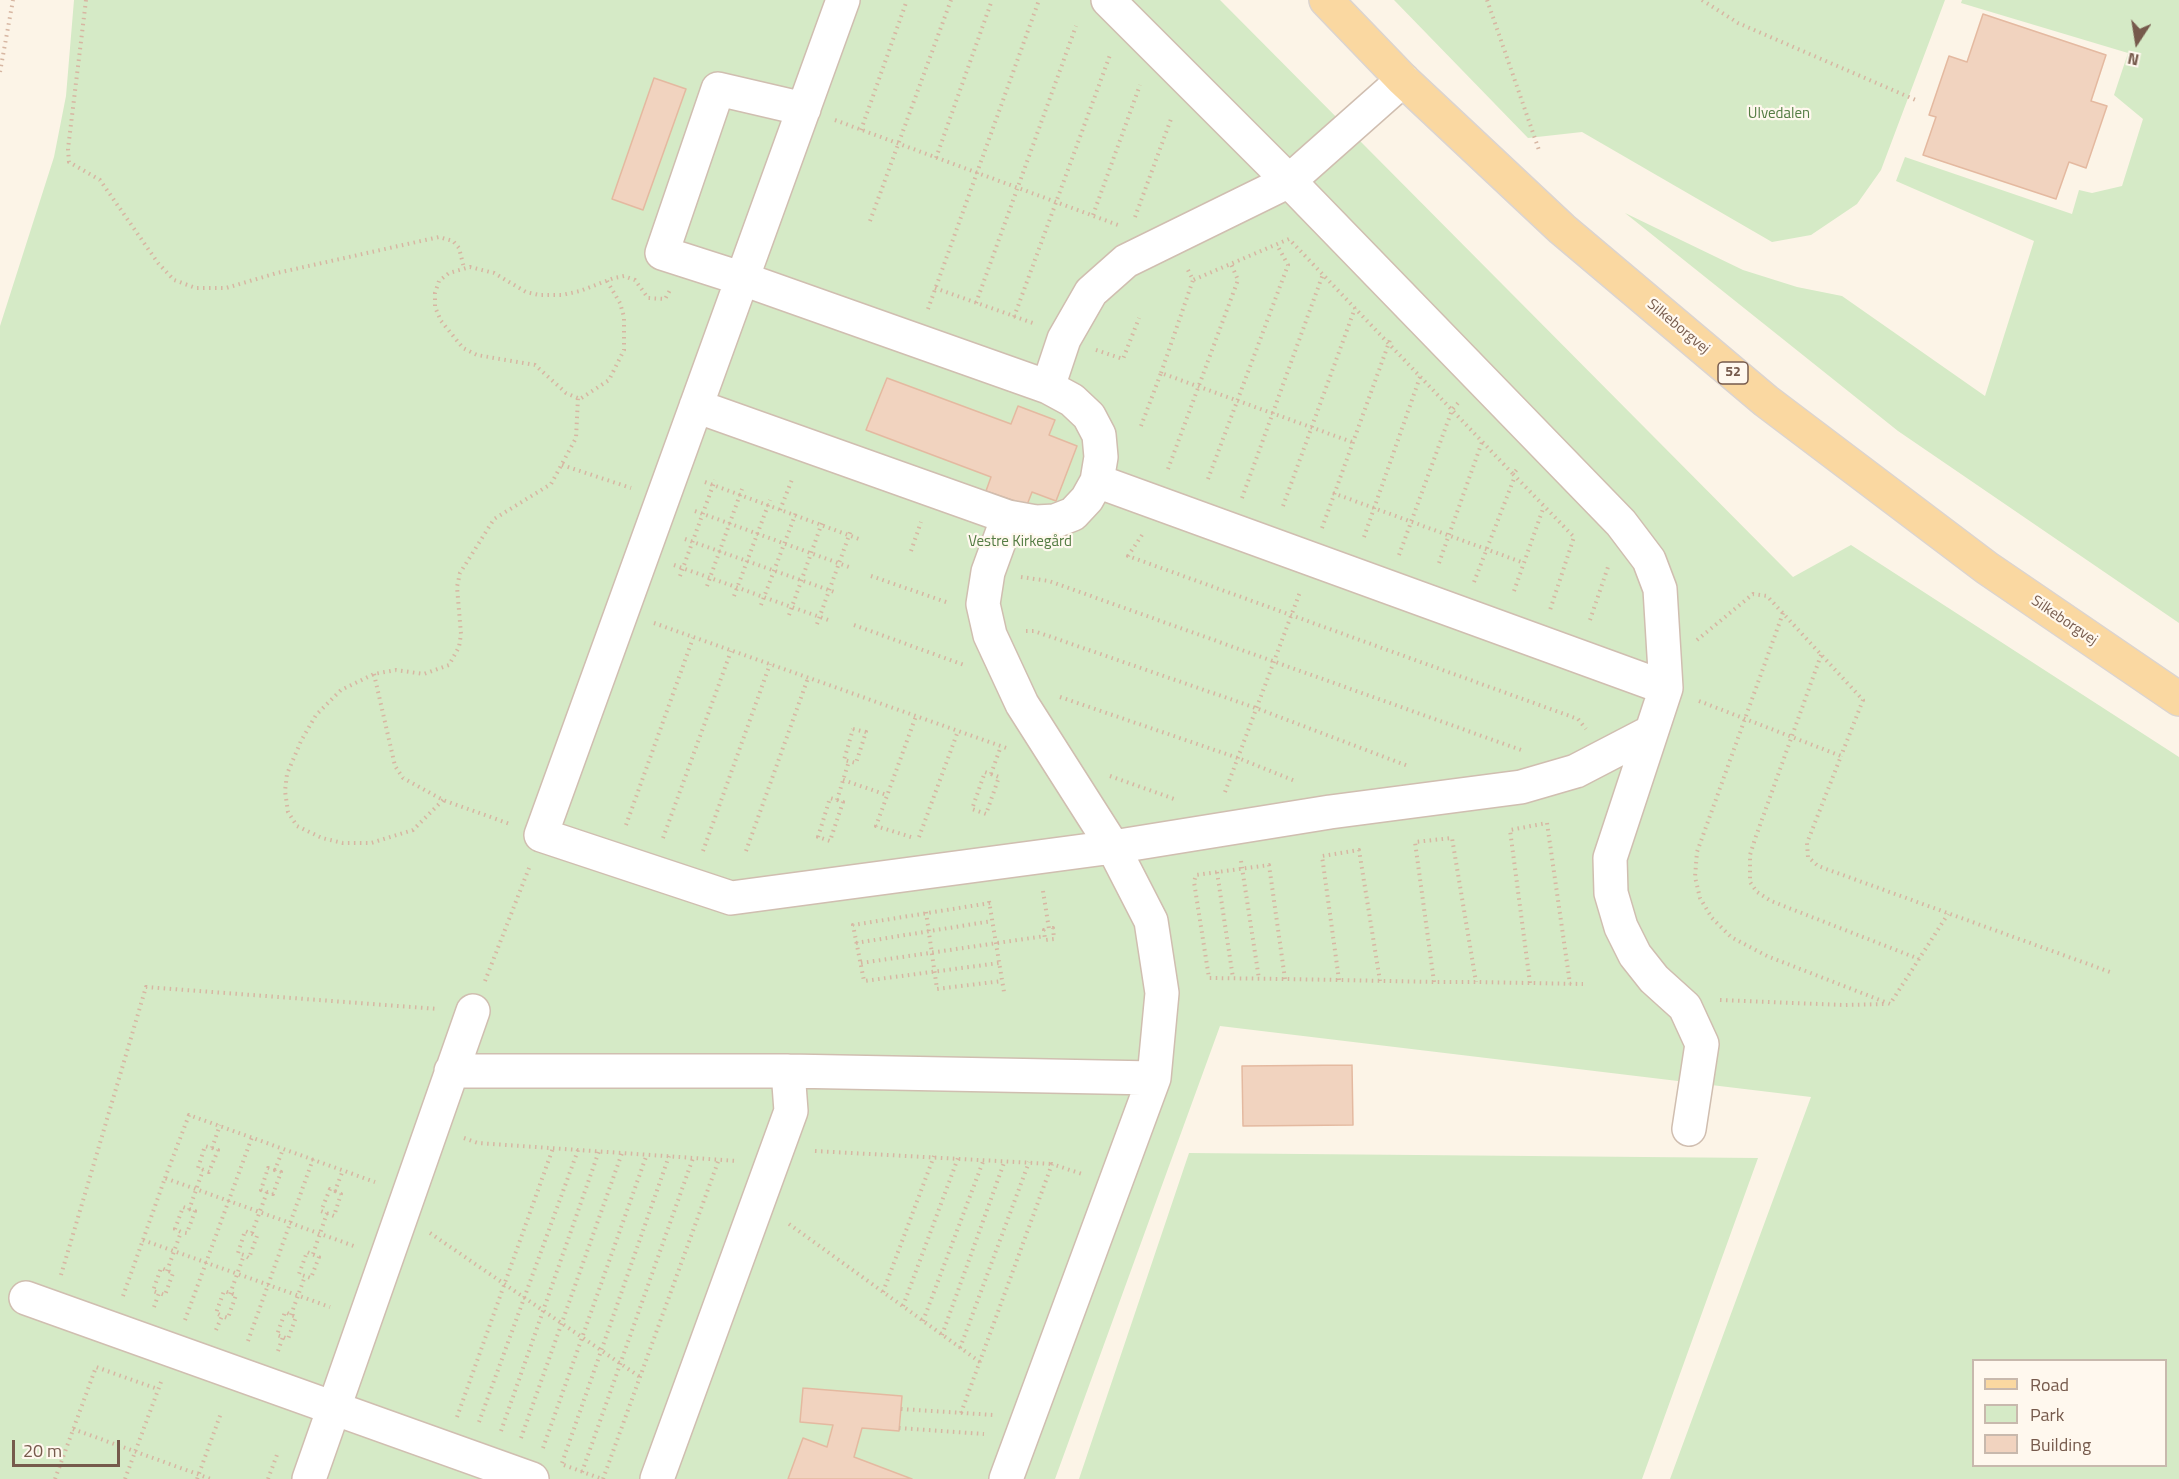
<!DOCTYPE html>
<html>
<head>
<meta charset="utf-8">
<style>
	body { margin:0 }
	#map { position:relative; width:2179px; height:1479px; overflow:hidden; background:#fcf4e7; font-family:"Titillium Web",sans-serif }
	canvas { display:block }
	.legend { position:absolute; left:1972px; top:1359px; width:195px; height:108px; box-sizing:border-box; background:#fff8ee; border:2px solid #c8b9ad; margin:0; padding:8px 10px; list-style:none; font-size:18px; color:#765a4c }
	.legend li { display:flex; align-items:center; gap:12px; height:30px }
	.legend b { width:30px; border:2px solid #c8b9ad }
	.north { position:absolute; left:2107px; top:12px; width:60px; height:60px; -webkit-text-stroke:4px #fff8ee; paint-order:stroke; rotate:192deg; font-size:16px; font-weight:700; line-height:24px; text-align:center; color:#765a4c }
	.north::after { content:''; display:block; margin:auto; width:21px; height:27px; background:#765a4c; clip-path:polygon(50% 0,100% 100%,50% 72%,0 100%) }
	.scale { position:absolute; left:12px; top:1440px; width:108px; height:27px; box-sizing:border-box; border:3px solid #765a4c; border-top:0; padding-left:8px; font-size:18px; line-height:21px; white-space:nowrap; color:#765a4c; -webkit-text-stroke:4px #fff8ee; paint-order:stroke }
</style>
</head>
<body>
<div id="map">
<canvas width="2179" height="1479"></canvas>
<ul class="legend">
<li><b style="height:8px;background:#fad8a1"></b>Road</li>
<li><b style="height:16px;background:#d5eac6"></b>Park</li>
<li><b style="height:16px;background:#f1d3bf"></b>Building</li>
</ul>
<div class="north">N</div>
<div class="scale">20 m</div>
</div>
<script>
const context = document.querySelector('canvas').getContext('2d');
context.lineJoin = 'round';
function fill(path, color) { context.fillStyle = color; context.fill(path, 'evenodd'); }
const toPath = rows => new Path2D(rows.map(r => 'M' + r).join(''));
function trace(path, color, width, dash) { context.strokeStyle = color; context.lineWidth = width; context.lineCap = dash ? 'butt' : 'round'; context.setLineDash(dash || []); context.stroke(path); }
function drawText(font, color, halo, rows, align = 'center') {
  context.font = font + ' "Titillium Web",sans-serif'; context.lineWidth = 4.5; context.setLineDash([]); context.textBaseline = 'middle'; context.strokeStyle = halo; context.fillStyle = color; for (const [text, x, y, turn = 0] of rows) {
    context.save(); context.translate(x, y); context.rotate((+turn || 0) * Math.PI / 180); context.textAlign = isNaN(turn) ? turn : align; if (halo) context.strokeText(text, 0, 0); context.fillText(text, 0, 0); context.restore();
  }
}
const green = toPath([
	[74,0,1220,0,1793,577,1851,545,2179,757,2179,1479,1670,1479,1811,1097,1220,1026,1055,1479,0,1479,0,326,54,157,66,96],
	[1974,1360,2166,1360,2166,1466,1974,1466],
	[1394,0,1945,0,1881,170,1857,204,1811,235,1772,242,1582,132,1528,138],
	[1962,0,2179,0,2179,623,1898,431,1625,213,1743,270,1797,287,1842,296,1985,396,2034,241,1896,181,1905,157,2072,214,2079,190,2092,193,2122,186,2143,119,2114,95,2128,53,1961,3],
	[1189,1153,1758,1158,1642,1479,1079,1479]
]);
const building = toPath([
	[1983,14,2106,55,2091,101,2107,106,2086,168,2069,162,2056,199,1923,155,1936,117,1929,115,1949,56,1967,62,1983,14],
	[654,78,686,89,643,210,612,199,654,78],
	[887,378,1011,424,1018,406,1055,420,1049,435,1077,446,1056,501,1032,492,1027,505,986,491,991,477,866,430,887,378],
	[1352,1065,1353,1125,1243,1126,1242,1066,1352,1065],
	[803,1388,902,1396,899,1431,862,1428,854,1457,912,1479,788,1479,803,1438,827,1447,833,1425,800,1422,803,1388]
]);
const path = toPath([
	[86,0,68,149,69,162,100,180,158,263,174,280,196,288,226,288,277,273,439,237,453,241,459,248,464,268],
	[1487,0,1540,153],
	[1702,0,1738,23,1918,101],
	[0,72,13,0],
	[835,120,1118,225],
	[861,130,907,0],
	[936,158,992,0],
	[1093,215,1140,85],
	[1135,217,1171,119],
	[870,221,951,0],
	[1188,270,1193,280,1289,239,1513,474,1519,467],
	[607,281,620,303,624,317,624,350,609,380,580,399,566,393,535,365,477,355,463,348,441,321,435,307,435,293,439,281,449,273,470,267,494,273,526,292,539,295,562,295,580,291,614,278,624,276,635,280,648,298,665,299,670,290],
	[935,288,1033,323],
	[976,303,1076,26],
	[928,309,1039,0],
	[1014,317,1110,55],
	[1096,350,1123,359,1139,318],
	[1161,373,1193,280],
	[1141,426,1161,373,1352,442],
	[562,465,631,488],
	[1168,469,1238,280,1231,264],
	[1513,474,1574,537,1550,610],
	[1208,479,1288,265,1277,245],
	[705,482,859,539],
	[1333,493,1524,563],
	[1242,498,1323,274],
	[1283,506,1355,308],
	[780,510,793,477],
	[695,511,849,567],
	[1322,528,1391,337],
	[1142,535,1128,556,1578,719,1586,729],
	[1364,537,1420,377],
	[685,539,837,593],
	[911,551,921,522],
	[1399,555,1452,410,1458,403],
	[1439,563,1482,442],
	[674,565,828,620],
	[680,576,715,480],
	[871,576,949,603],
	[1021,577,1049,581,1521,750],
	[1474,582,1515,476],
	[707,586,742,489],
	[1514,591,1544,506],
	[734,596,770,500],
	[761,605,797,510],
	[1783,613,1697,852,1695,877,1700,898,1712,918,1731,937,1767,956,1890,1004,1948,914],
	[789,615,823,520],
	[1590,620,1609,564],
	[654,623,1009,749],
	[817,624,851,530],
	[854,625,964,665],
	[1026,631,1034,631,1256,708,1408,766],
	[1697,640,1753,594,1767,596,1863,700,1841,756],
	[1821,655,1755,839,1750,855,1750,882,1757,892,1771,901,1919,959],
	[374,674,395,766,403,778,443,800,510,824],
	[1060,697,1238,758,1295,781],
	[1699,701,1841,756,1807,843,1808,857,1818,866,2110,972],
	[853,729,866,732,856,763,844,760,853,729],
	[991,774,999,777,986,814,972,809,985,772,991,774,1001,746],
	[1110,776,1177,800],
	[843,780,887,795],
	[1225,792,1300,592],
	[443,800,413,830,371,843,343,843,322,838,297,826,288,812,285,791,287,774,301,741,316,715,341,690,374,674,396,670,424,674,449,665,459,647,461,634,457,587,460,573,494,519,551,484,576,438,578,398],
	[837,800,843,802,830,841,818,837,830,798,837,800,849,761],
	[626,825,693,638],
	[911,837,876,826,916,716],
	[919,837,958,731],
	[663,838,731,651],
	[703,851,770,664],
	[746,851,808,678],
	[1241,861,1259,979],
	[1217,872,1233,978],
	[1043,891,1049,929,1053,928,1054,939,1045,940,1044,930,1049,929],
	[989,901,1004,992],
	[990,903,853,925,864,981,999,963],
	[926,912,937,989,1002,981],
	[856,943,992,921],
	[861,963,1045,936],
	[1285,979,1269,865,1196,875,1194,882,1209,978,1285,979,1339,980,1434,982,1476,982,1583,984],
	[1339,980,1322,856,1359,850,1380,981],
	[485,981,529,868],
	[1434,982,1415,842,1452,838,1476,982],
	[1530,983,1510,830,1547,823,1570,984],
	[1720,1000,1844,1005,1886,1004],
	[464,1138,478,1143,737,1161],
	[212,1148,218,1150,209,1172,198,1168,205,1146,212,1148,220,1125],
	[815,1151,1052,1164],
	[275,1170,268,1168,261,1190,273,1194,281,1172,275,1170,283,1149],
	[165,1178,189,1115,375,1182],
	[335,1191,341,1194,334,1216,321,1211,330,1189,335,1191,343,1170],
	[189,1210,203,1170],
	[789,1224,980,1362],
	[252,1233,267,1192],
	[430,1233,640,1377],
	[143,1240,330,1307],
	[313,1254,327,1213],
	[167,1271,181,1232,175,1229,183,1207,195,1211,187,1233,181,1232],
	[61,1275,146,987,438,1009],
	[883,1292,934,1156],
	[230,1294,244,1255,238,1253,245,1231,257,1236,249,1258,244,1255],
	[123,1296,165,1178,354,1246],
	[903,1306,958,1158],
	[154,1307,159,1293,153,1291,161,1268,173,1273,165,1295,159,1293],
	[291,1315,305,1276,299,1274,307,1252,319,1257,311,1278,305,1276],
	[185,1320,252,1137],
	[923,1321,984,1159],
	[216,1330,222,1316,216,1313,224,1291,236,1295,228,1318,222,1316],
	[942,1335,1005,1160],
	[248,1341,313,1159],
	[960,1348,1029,1162],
	[278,1351,283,1337,277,1335,285,1312,296,1317,288,1339,283,1337],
	[901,1409,994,1415],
	[961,1413,1052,1164,1082,1174],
	[457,1417,553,1148],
	[479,1422,578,1150],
	[899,1428,984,1434],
	[73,1429,211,1479],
	[501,1431,599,1151],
	[521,1438,622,1153],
	[543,1448,647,1154],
	[562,1463,669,1156],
	[564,1465,602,1479],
	[582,1472,693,1158],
	[55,1479,96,1367,158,1389],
	[125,1479,161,1382],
	[197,1479,221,1413],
	[268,1479,278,1452],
	[603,1479,719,1159]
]);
const minor = toPath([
	[843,0,541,835,731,898,1113,847,1330,812,1521,787,1576,771,1651,732],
	[1108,0,1289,181,1621,523,1649,560,1660,589,1666,688,1610,858,1611,893,1621,927,1635,955,1654,979,1685,1007,1702,1044,1689,1129],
	[1048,387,1064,339,1091,292,1126,261,1289,181,1403,80],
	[696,406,1008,517,1036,522,1055,521,1073,514,1087,499,1097,481,1101,457,1099,435,1089,416,1072,400,1048,387,743,279,662,253,718,89,804,109],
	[1097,481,1666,688],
	[451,1071,788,1071,1154,1078],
	[26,1298,532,1479],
	[309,1479,473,1011],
	[657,1479,791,1111,788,1071],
	[1006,1479,1154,1078,1162,993,1151,921,1113,847,1022,704,990,635,983,604,988,572,1008,517]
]);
const major = toPath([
	[1326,0,1403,80,1562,229,1766,401,1987,568,2179,699]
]);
const shields = [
	[1733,373,30]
];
const shieldNames = [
	["52",1733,373]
];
const parkNames = [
	["Ulvedalen",1779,114],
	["Vestre Kirkegård",1020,542]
];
const streetNames = [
	["Silkeborgvej",1678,327,40],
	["Silkeborgvej",2064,621,34]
];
fill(green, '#d5eac6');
fill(building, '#f1d3bf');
trace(building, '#e4b9a0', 1.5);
trace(minor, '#d0beb0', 36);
trace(major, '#dbd4d0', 36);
trace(path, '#d7b6a2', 4, [1.5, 4.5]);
trace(minor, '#fff', 33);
trace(major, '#fad8a1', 33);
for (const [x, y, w] of shields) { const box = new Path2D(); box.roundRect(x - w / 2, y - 11, w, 22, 4.5); context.fillStyle = '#fff8ee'; context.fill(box); trace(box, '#765a4c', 1.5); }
drawText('bold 14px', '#765a4c', null, shieldNames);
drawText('15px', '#547c43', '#fff8ee', parkNames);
drawText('15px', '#765a4c', '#fff8ee', streetNames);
</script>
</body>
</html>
